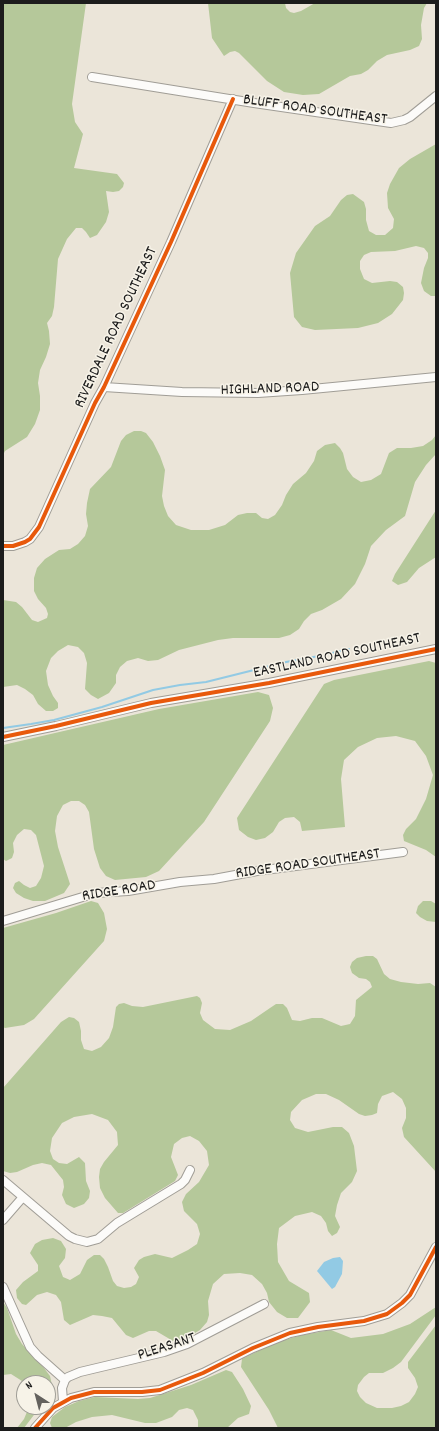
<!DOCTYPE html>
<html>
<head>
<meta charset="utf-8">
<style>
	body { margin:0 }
	#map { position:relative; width:439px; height:1431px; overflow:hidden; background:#ebe5d9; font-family:Dekko,sans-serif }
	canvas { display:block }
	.frame { position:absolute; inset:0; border:4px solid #1c1c1c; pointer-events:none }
	.north { position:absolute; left:16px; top:1375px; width:40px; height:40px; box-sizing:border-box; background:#f7f3e8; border:1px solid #9f9d96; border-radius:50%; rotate:324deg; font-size:11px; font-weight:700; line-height:16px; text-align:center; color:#1c1c1c }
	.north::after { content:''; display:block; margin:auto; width:14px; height:18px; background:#64625e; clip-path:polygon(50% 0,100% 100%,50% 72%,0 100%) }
</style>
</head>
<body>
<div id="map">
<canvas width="439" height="1431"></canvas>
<div class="frame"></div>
<div class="north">N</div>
</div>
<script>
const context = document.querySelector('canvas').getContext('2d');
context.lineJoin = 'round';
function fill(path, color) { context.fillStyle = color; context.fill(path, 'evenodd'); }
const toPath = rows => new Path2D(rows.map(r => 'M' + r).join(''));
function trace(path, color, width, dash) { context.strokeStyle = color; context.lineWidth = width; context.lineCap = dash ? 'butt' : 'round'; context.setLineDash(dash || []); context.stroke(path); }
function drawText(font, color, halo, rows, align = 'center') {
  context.font = font + ' Dekko,sans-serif'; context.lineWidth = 3; context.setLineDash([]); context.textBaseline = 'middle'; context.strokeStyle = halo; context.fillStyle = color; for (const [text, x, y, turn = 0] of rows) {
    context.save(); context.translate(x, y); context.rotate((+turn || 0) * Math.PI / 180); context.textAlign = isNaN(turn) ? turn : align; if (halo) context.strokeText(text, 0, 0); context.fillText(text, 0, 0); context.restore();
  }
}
const forest = toPath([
	[3,3,86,3,72,104,75,122,83,134,74,168,117,174,124,183,123,187,119,191,113,192,106,191,109,212,106,222,97,235,90,238,86,232,82,228,76,228,67,239,58,259,54,307,52,316,47,323,49,331,50,344,46,357,40,370,38,383,40,396,40,410,35,424,27,437,5,451,3,455],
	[208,3,285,3,286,8,290,12,294,13,301,11,315,3,427,3,424,8,421,25,422,39,419,46,410,50,387,55,377,61,368,70,361,74,350,76,319,94,303,95,284,92,267,81,239,53,235,51,230,52,224,56,212,38],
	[436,144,436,296,431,296,424,291,421,283,424,268,428,258,428,253,424,248,416,246,395,251,371,252,364,255,360,261,360,269,364,279,372,283,390,281,397,282,403,287,404,293,403,300,392,314,378,323,358,328,315,330,302,327,294,317,290,273,296,253,315,226,330,216,341,200,347,195,353,194,364,202,366,209,366,220,369,231,376,235,385,235,393,228,394,219,388,208,387,193,390,184,399,168,410,159],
	[134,431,141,431,146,433,153,442,160,456,165,470,162,496,164,506,168,516,176,525,191,530,209,530,225,525,238,515,247,513,256,513,262,518,268,519,275,515,282,505,286,495,293,484,306,473,314,461,317,451,325,445,335,443,340,448,343,453,347,469,353,477,361,482,371,480,381,474,389,453,397,448,411,448,423,446,432,440,436,435,436,454,426,465,415,482,405,516,386,530,371,546,365,564,355,584,341,599,322,610,311,614,304,621,299,629,290,635,279,638,233,638,218,640,179,650,158,660,148,661,138,658,127,661,120,667,116,675,116,683,109,693,98,699,91,695,85,689,87,663,84,653,78,647,68,645,58,651,51,658,46,671,48,685,53,696,58,703,58,708,53,711,46,711,38,704,33,695,25,689,17,685,3,687,3,600,16,602,22,607,32,620,38,622,47,618,48,614,46,608,38,599,34,591,34,578,37,568,45,559,59,550,70,549,78,544,85,536,88,526,86,514,87,503,90,489,111,467,121,441,126,435],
	[436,510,436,557,419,568,407,582,398,585,392,581,395,574],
	[429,661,436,663,436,857,426,850,404,841,403,835,406,829,416,819,426,799,433,775,426,756,415,741,396,736,377,738,358,747,344,760,341,779,345,827,302,831,300,822,294,817,285,818,279,822,273,832,265,838,256,840,248,837,239,830,237,818,324,684,334,680],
	[258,692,269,695,273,708,270,721,204,822,159,871,146,877,115,880,106,876,100,868,94,849,89,812,85,805,79,801,71,801,63,805,57,816,55,831,58,847,70,884,64,893,45,901,33,901,24,898,16,893,13,888,15,883,19,881,24,885,30,888,36,886,41,878,44,866,36,835,31,830,24,829,17,835,13,843,14,852,12,858,6,861,3,859,3,745,159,709],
	[91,901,98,903,104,913,107,929,104,941,34,1019,24,1025,5,1028,3,1027,3,928,56,913],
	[423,901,431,901,436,904,436,922,427,921,420,917,416,913,418,906],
	[366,956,373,956,377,959,384,974,390,979,401,982,418,984,430,983,436,987,436,1172,404,1137,402,1128,406,1118,406,1108,402,1099,393,1092,382,1096,378,1104,377,1113,372,1115,365,1116,359,1114,339,1100,326,1094,316,1094,302,1100,291,1112,290,1120,295,1128,308,1132,333,1127,342,1127,349,1133,354,1146,357,1171,352,1182,341,1193,337,1205,335,1216,340,1227,337,1233,332,1236,328,1231,326,1223,321,1216,312,1212,295,1216,279,1228,277,1244,278,1262,289,1281,309,1293,310,1302,298,1318,287,1318,277,1312,269,1302,267,1293,262,1284,252,1275,240,1273,224,1274,213,1284,208,1301,209,1315,207,1322,200,1330,185,1339,173,1341,156,1331,149,1331,133,1338,126,1335,112,1318,102,1316,93,1315,70,1325,64,1320,61,1302,56,1295,47,1292,37,1295,26,1305,22,1304,17,1298,16,1290,23,1282,38,1271,38,1265,30,1253,35,1244,42,1240,53,1238,61,1241,66,1249,65,1258,59,1266,63,1277,70,1280,80,1274,87,1260,94,1255,100,1255,104,1259,108,1267,113,1281,117,1286,124,1288,131,1287,136,1284,139,1277,134,1268,139,1260,144,1257,155,1254,172,1258,188,1250,197,1244,200,1234,197,1224,184,1211,182,1202,186,1194,199,1182,209,1165,207,1151,199,1141,190,1136,182,1138,174,1144,171,1157,178,1175,175,1181,123,1213,118,1213,105,1198,100,1188,99,1177,100,1169,104,1162,118,1145,117,1132,108,1120,92,1114,74,1117,62,1123,52,1138,50,1151,53,1159,59,1163,67,1164,79,1157,85,1163,86,1181,90,1191,89,1198,84,1204,74,1208,66,1204,62,1195,64,1187,63,1180,51,1165,42,1163,33,1165,17,1172,10,1173,3,1171,3,1088,61,1022,69,1017,74,1018,79,1022,81,1031,81,1040,84,1049,92,1051,101,1047,109,1038,113,1027,116,1007,119,1004,124,1003,132,1006,143,1007,197,996,200,998,202,1003,200,1013,203,1020,215,1029,230,1030,251,1021,270,1008,276,1004,283,1004,287,1008,292,1020,300,1021,312,1018,322,1018,341,1026,350,1024,355,1016,356,1000,372,987,370,982,366,979,359,978,352,973,350,967,352,962,357,958],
	[3,1302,7,1308,16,1334,22,1344,44,1368,50,1376,52,1385,48,1397,48,1383,24,1383,24,1386,22,1381,11,1374,3,1375],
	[436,1307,436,1315,401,1362,393,1368,383,1373,369,1373,364,1377,358,1385,357,1391,360,1397,366,1403,377,1408,392,1408,401,1406,409,1402,415,1394,418,1387,415,1378,408,1368,408,1362,436,1325,436,1428,278,1428,269,1410,241,1367,242,1359,274,1343,302,1335,331,1330,351,1338,383,1334,410,1324],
	[226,1370,232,1372,243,1389,251,1406,249,1414,238,1418,227,1428,198,1428,198,1420,193,1410,187,1408,179,1410,172,1417,156,1423,145,1423,112,1415,92,1417,76,1422,65,1428,52,1428,50,1423,52,1417,65,1407,79,1401,95,1397,138,1399,150,1398,191,1385],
	[29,1407,40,1407,24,1428,17,1428,24,1419]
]);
const water = toPath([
	[340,1257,343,1261,342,1274,335,1287,332,1289,317,1271,324,1262,333,1258]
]);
const stream = toPath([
	[328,654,349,649],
	[3,728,31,724,54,720,102,707,153,690,180,685,206,682,286,662,319,656]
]);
const minor = toPath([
	[92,77,254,103,391,123,404,120,410,117,436,96],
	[104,387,182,392,258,393,302,390,436,377],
	[3,546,13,546,25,542,30,539,39,527,95,403,104,387,171,242,233,99],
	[3,737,56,726,151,703,269,683,436,649],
	[3,921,96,893,128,891,180,882,214,879,257,871,403,852],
	[3,1180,69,1236,75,1239,87,1242,98,1239,117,1223,181,1184,185,1180,190,1170],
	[3,1220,23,1197],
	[3,1287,30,1347,38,1356,65,1380,62,1388,63,1401],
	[65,1380,68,1377,80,1372,164,1352,187,1344,264,1304],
	[35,1428,53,1408,71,1398,94,1392,142,1392,160,1390,203,1373,253,1348,290,1333,318,1327,364,1321,387,1314,402,1303,410,1295,436,1247]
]);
const cycleway = toPath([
	[3,546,13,546,25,542,30,539,39,527,95,403,104,387,171,242,233,99],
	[3,737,56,726,151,703,269,683,436,649],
	[35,1428,53,1408,71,1398,94,1392,142,1392,160,1390,203,1373,253,1348,290,1333,318,1327,364,1321,387,1314,402,1303,410,1295,436,1247]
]);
const streetNames = [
	["BLUFF ROAD SOUTHEAST",315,111,8],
	["RIVERDALE ROAD SOUTHEAST",117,328,-65],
	["HIGHLAND ROAD",270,390,-2],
	["EASTLAND ROAD SOUTHEAST",337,657,-12],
	["RIDGE ROAD SOUTHEAST",308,865,-8],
	["RIDGE ROAD",119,892,-9],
	["PLEASANT",167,1348,-18]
];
fill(forest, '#b5c89a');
fill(water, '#92cae4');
trace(stream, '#92cae4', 2);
trace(minor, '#a09d96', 10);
trace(minor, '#fcfbf9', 8);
trace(cycleway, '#e8590c', 4);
drawText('16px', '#1c1c1c', '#f7f3e8', streetNames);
</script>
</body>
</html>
